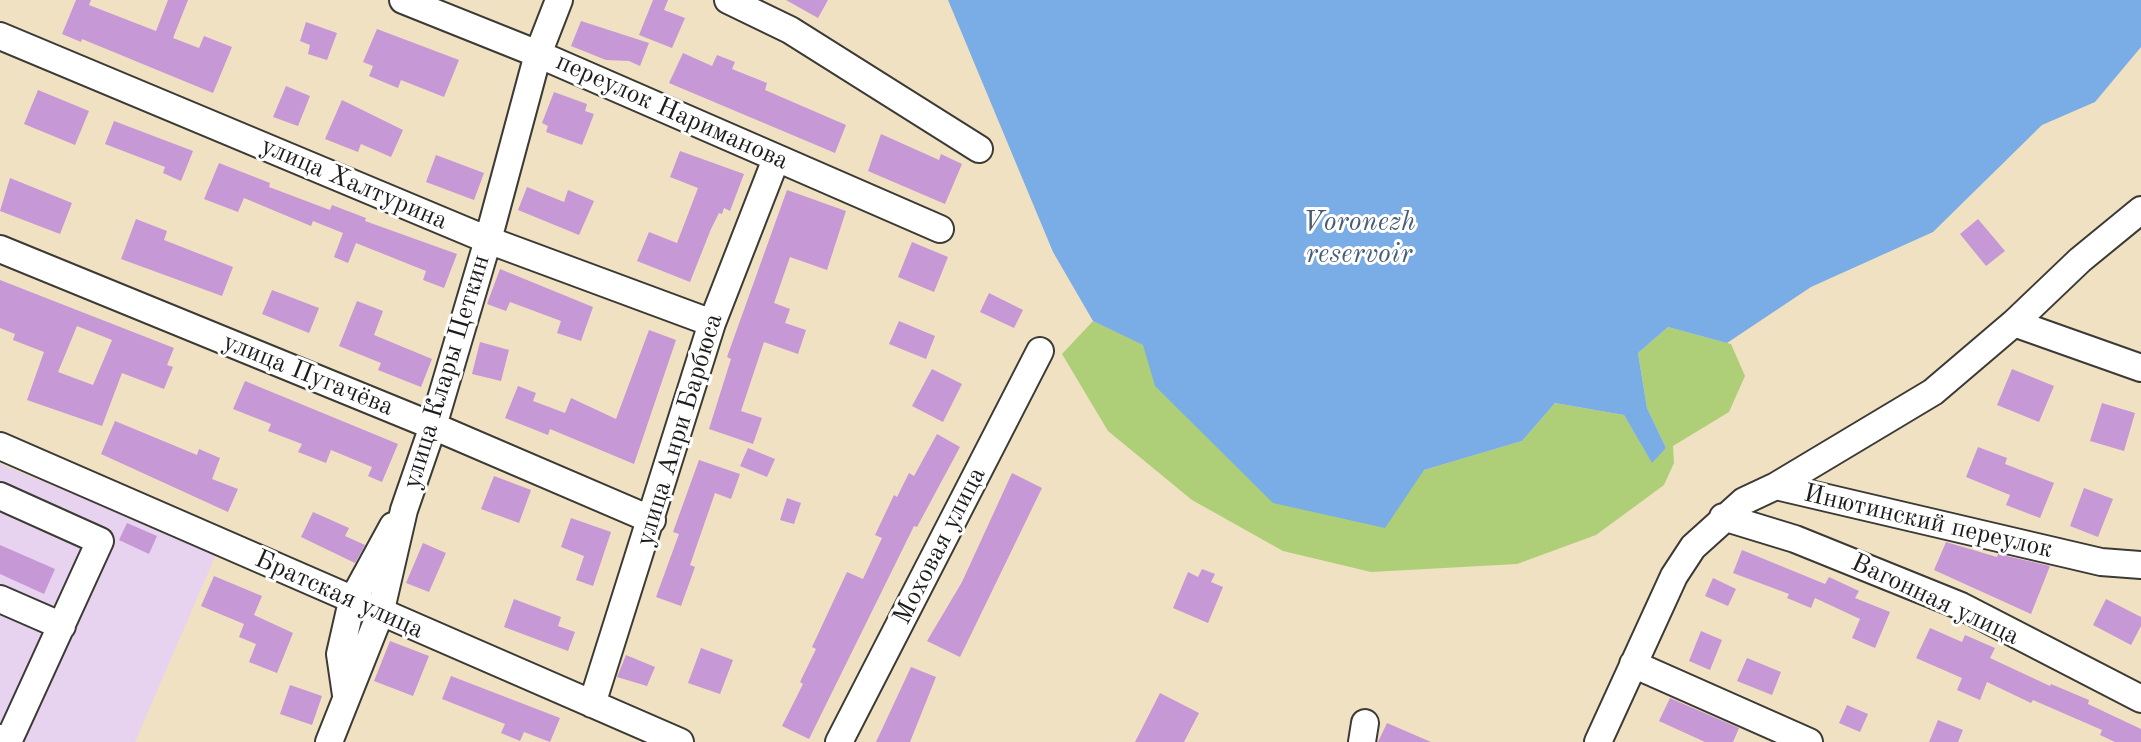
<!DOCTYPE html>
<html>
<head>
<meta charset="utf-8">
<style>
	body { margin:0 }
	canvas { display:block; background:#efe1c2 }
</style>
</head>
<body>
<canvas width="2141" height="742"></canvas>
<script>
const context = document.querySelector('canvas').getContext('2d');
context.lineJoin = 'round';
function fill(path, color) { context.fillStyle = color; context.fill(path, 'evenodd'); }
const toPath = rows => new Path2D(rows.map(r => 'M' + r).join(''));
function trace(path, color, width, dash) { context.strokeStyle = color; context.lineWidth = width; context.lineCap = dash ? 'butt' : 'round'; context.setLineDash(dash || []); context.stroke(path); }
function drawText(font, color, halo, rows, align = 'center') {
  context.font = font + ' "Old Standard TT",serif'; context.lineWidth = 6; context.setLineDash([]); context.textBaseline = 'middle'; context.strokeStyle = halo; context.fillStyle = color; for (const [text, x, y, turn = 0] of rows) {
    context.save(); context.translate(x, y); context.rotate((+turn || 0) * Math.PI / 180); context.textAlign = isNaN(turn) ? turn : align; if (halo) context.strokeText(text, 0, 0); context.fillText(text, 0, 0); context.restore();
  }
}
const built = toPath([
	[0,464,217,552,135,742,0,742]
]);
const green = toPath([
	[1093,321,1144,345,1156,386,1424,470,1522,441,1555,403,1624,415,1652,462,1666,448,1647,408,1638,353,1668,327,1731,344,1745,376,1729,412,1673,446,1674,463,1664,485,1596,535,1517,564,1371,572,1283,551,1192,500,1108,431,1062,354]
]);
const water = toPath([
	[948,0,2141,0,2141,47,2095,102,2042,125,1933,232,1811,287,1727,343,1668,327,1638,353,1647,408,1666,448,1652,463,1624,415,1555,403,1522,441,1424,470,1385,528,1273,503,1155,386,1143,345,1093,321,1053,252]
]);
const building = toPath([
	[76,0,91,0,89,5,156,31,168,0,188,0,173,38,199,48,204,36,232,47,213,93,82,39,81,42,62,34],
	[653,0,668,0,664,10,685,18,672,48,639,35],
	[786,0,828,0,818,18],
	[581,21,649,43,640,66,629,61,606,60,571,46],
	[306,22,337,33,327,60,308,54,310,45,300,41],
	[377,29,459,60,444,97,401,80,398,88,369,76,373,66,363,62],
	[683,53,712,66,717,55,735,62,732,69,767,83,765,90,846,125,835,153,669,83],
	[286,86,310,96,298,126,273,117],
	[38,90,89,111,75,145,24,124],
	[554,92,587,104,585,111,594,114,582,145,546,132,548,126,542,123],
	[342,100,403,130,391,157,361,144,358,152,325,139],
	[114,121,193,151,181,181,163,173,165,167,105,144],
	[881,134,939,160,941,154,962,164,945,204,868,171],
	[680,151,744,174,730,211,724,208,722,214,719,213,711,229,690,282,637,261,649,232,677,243,698,188,670,177],
	[436,155,484,173,474,200,426,182],
	[219,163,270,183,269,187,330,210,332,205,366,218,365,221,457,254,444,288,423,280,426,271,356,243,348,263,334,257,343,233,313,221,311,226,244,198,238,212,204,199],
	[10,178,72,203,60,234,0,211],
	[527,187,564,202,568,190,594,201,579,235,518,210],
	[787,190,846,211,827,270,790,257,774,303,790,309,785,323,806,330,798,354,764,342,741,411,762,418,753,444,709,429,731,359,727,357],
	[136,219,167,231,164,240,233,267,222,296,121,259],
	[1978,219,2005,251,1986,266,1960,234],
	[912,242,948,257,934,292,898,277],
	[500,269,593,307,581,341,557,333,561,321,510,302,506,311,487,304],
	[0,280,174,348,167,365,173,367,164,389,122,373,102,426,27,400,44,352,13,340,15,334,0,328],
	[77,326,112,340,93,385,58,372],
	[272,290,319,308,309,333,262,314],
	[989,293,1023,310,1014,328,980,312],
	[357,301,383,311,374,335,432,359,421,387,378,370,381,363,339,346],
	[899,321,935,336,926,359,889,344],
	[649,330,676,340,634,464,550,429,548,435,505,418,518,386,536,393,533,401,565,413,571,398,616,419],
	[480,342,509,350,501,381,472,374],
	[932,369,962,384,943,422,912,406],
	[2012,369,2054,386,2039,422,1997,405],
	[245,381,398,444,382,482,368,476,372,467,331,450,326,463,298,452,302,444,268,431,271,424,233,409],
	[2102,403,2135,413,2124,451,2090,441],
	[115,421,197,455,199,449,220,458,212,479,238,489,228,512,101,454],
	[937,434,960,447,917,527,914,526,809,739,782,726,803,684,800,682,816,649,812,647,847,572,863,579,882,538,875,535,894,495,897,497,909,473,914,476],
	[1978,447,2007,458,2005,464,2054,483,2040,518,2006,505,2010,495,1966,477],
	[748,448,775,459,767,477,740,466],
	[699,460,740,474,731,499,715,493,690,565,695,567,681,606,656,597,679,534,673,532],
	[1012,473,1042,488,960,657,927,641,962,582],
	[494,476,531,490,519,523,481,509],
	[2084,488,2113,499,2098,537,2070,526],
	[787,498,801,503,794,524,780,520],
	[313,512,349,528,345,536,365,545,355,563,301,537],
	[571,518,611,532,593,586,576,580,584,556,561,547],
	[127,523,157,536,149,554,119,540],
	[1946,542,1997,557,1998,554,2050,566,2031,614,1934,570],
	[423,543,446,553,429,592,406,583],
	[0,545,55,569,44,594,0,574],
	[1742,550,1825,584,1829,577,1859,591,1855,598,1890,612,1875,648,1852,638,1860,619,1815,598,1811,608,1787,598,1789,594,1733,573],
	[1202,569,1215,574,1211,582,1223,587,1208,623,1173,608,1188,572,1198,577],
	[214,576,262,596,254,615,293,633,277,673,249,662,256,644,239,637,244,624,201,606],
	[1713,578,1736,589,1728,606,1705,596],
	[514,599,561,617,558,626,575,632,568,651,504,627],
	[2106,599,2141,617,2141,626,2131,645,2093,625],
	[1930,628,1962,642,1965,635,1995,648,1990,658,2050,686,2051,684,2089,700,2088,704,2141,729,2141,742,2115,742,2100,735,2102,730,2033,700,2031,703,1987,682,1980,700,1957,690,1962,678,1916,658],
	[1701,631,1722,640,1710,670,1689,661],
	[390,641,429,656,413,696,374,681],
	[701,648,733,660,720,694,688,683],
	[626,655,655,667,647,686,617,677],
	[1747,658,1781,672,1772,695,1737,681],
	[911,667,936,677,910,742,876,742],
	[451,676,560,718,550,742,524,732,520,741,501,733,505,724,442,699],
	[290,685,322,696,312,725,280,714],
	[1160,693,1199,713,1184,742,1135,742],
	[1670,698,1739,728,1733,742,1705,742,1659,721],
	[1847,705,1868,714,1860,732,1839,723],
	[1938,720,1963,730,1958,742,1929,742],
	[1387,723,1431,742,1378,742]
]);
const minor = toPath([
	[403,0,538,54,940,229],
	[728,0,790,30,979,149],
	[0,36,488,240,712,323],
	[0,249,433,426,652,520],
	[2014,323,2080,260,2141,210],
	[0,446,680,742],
	[1776,486,1933,392,2014,323,2141,368],
	[0,496,100,541,8,742,0,738],
	[1723,517,1795,539,1961,606,2141,699],
	[0,599,62,626],
	[1633,664,1809,742],
	[346,695,340,654,352,601,393,526],
	[592,704,712,323,776,159],
	[329,742,380,614,404,510,433,426,488,240,538,54,559,0],
	[839,742,1040,351],
	[1362,742,1365,723],
	[1598,742,1674,576,1693,547,1744,501,1776,486,2101,562,2141,565]
]);
const streetNames = [
	["переулок Нариманова",672,112,24],
	["улица Халтурина",354,184,23],
	["улица Клары Цеткин",447,372,-73],
	["улица Пугачёва",308,375,22],
	["улица Анри Барбюса",680,430,-73],
	["Инютинский переулок",1928,522,13],
	["Моховая улица",940,546,-63],
	["Братская улица",339,595,24],
	["Вагонная улица",1935,600,25]
];
const waterNames = [
	["Voronezh",1359,223],
	["reservoir",1359,255]
];
fill(built, '#e7d2ef');
fill(green, '#aecf77');
fill(water, '#7aace6');
fill(building, '#c698d6');
trace(minor, '#3c3a35', 30);
trace(minor, '#fff', 26);
drawText('26px', '#1c1c1c', '#fff', streetNames);
drawText('italic 28px', '#465d77', '#fff', waterNames);
</script>
</body>
</html>
